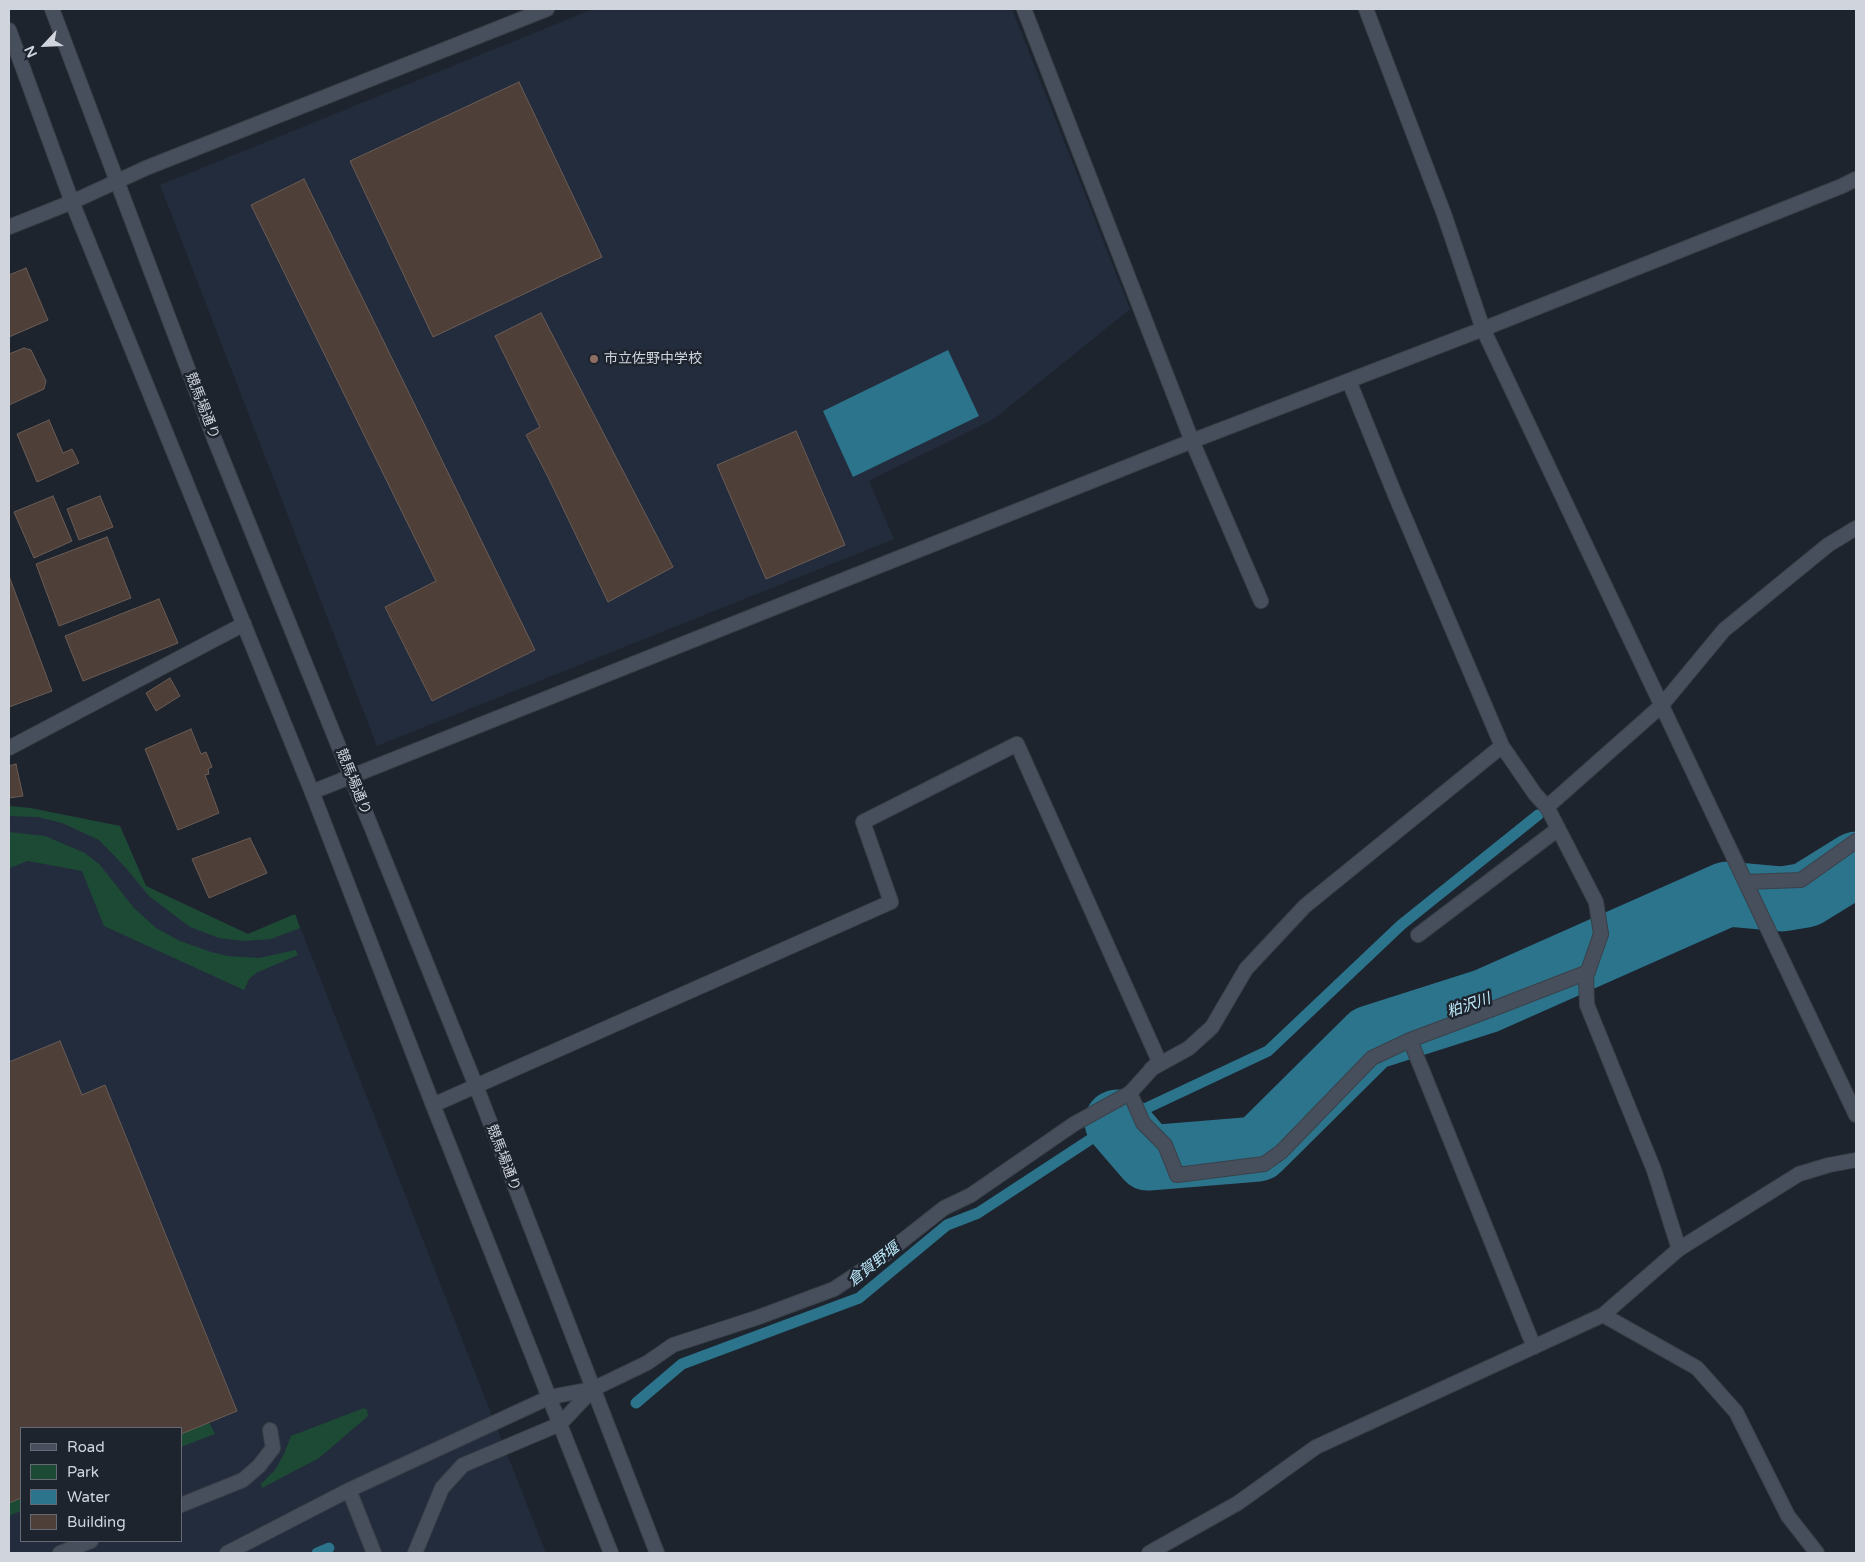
<!DOCTYPE html>
<html>
<head>
<meta charset="utf-8">
<style>
	body { margin:0 }
	#map { position:relative; width:1865px; height:1562px; overflow:hidden; background:#1d242e; font-family:"Varela Round",sans-serif }
	canvas { display:block }
	.frame { position:absolute; inset:0; border:10px solid #d0d4dc; pointer-events:none }
	.legend { position:absolute; left:20px; top:1427px; width:162px; height:115px; box-sizing:border-box; background:#1d242e; border:1px solid #656a74; margin:0; padding:6px 9px; list-style:none; font-size:15px; color:#d0d4dc }
	.legend li { display:flex; align-items:center; gap:10px; height:25px }
	.legend b { width:25px; border:1px solid #656a74 }
	.north { position:absolute; left:20px; top:20px; width:50px; height:50px; -webkit-text-stroke:4px #1d242e; paint-order:stroke; rotate:245deg; font-size:14px; font-weight:700; line-height:20px; text-align:center; color:#d0d4dc }
	.north::after { content:''; display:block; margin:auto; width:18px; height:22px; background:#d0d4dc; clip-path:polygon(50% 0,100% 100%,50% 72%,0 100%) }
</style>
</head>
<body>
<div id="map">
<canvas width="1865" height="1562"></canvas>
<div class="frame"></div>
<ul class="legend">
<li><b style="height:6px;background:#484f5c"></b>Road</li>
<li><b style="height:14px;background:#1d4a35"></b>Park</li>
<li><b style="height:14px;background:#2b748c"></b>Water</li>
<li><b style="height:14px;background:#4e4039"></b>Building</li>
</ul>
<div class="north">N</div>
</div>
<script>
const context = document.querySelector('canvas').getContext('2d');
context.lineJoin = 'round';
function fill(path, color) { context.fillStyle = color; context.fill(path, 'evenodd'); }
const toPath = rows => new Path2D(rows.map(r => 'M' + r).join(''));
function trace(path, color, width, dash) { context.strokeStyle = color; context.lineWidth = width; context.lineCap = dash ? 'butt' : 'round'; context.setLineDash(dash || []); context.stroke(path); }
function drawText(font, color, halo, rows, align = 'center') {
  context.font = font + ' "Varela Round","Noto Sans JP",sans-serif'; context.lineWidth = 5; context.setLineDash([]); context.textBaseline = 'middle'; context.strokeStyle = halo; context.fillStyle = color; for (const [text, x, y, turn = 0] of rows) {
    context.save(); context.translate(x, y); context.rotate((+turn || 0) * Math.PI / 180); context.textAlign = isNaN(turn) ? turn : align; if (halo) context.strokeText(text, 0, 0); context.fillText(text, 0, 0); context.restore();
  }
}
const built = toPath([
	[593,9,1012,9,1130,309,994,419,869,481,894,539,377,746,160,185],
	[9,806,30,808,120,826,146,886,248,934,295,914,546,1553,9,1553],
	[21,1428,181,1428,181,1541,21,1541]
]);
const green = toPath([
	[9,806,30,808,120,826,146,886,248,934,295,914,300,928,271,939,244,941,219,938,190,927,149,896,126,868,99,840,62,823,38,817,9,816],
	[9,832,45,836,85,853,100,865,134,908,156,928,180,941,211,952,228,956,259,958,296,950,298,955,256,973,249,979,244,990,104,926,82,871,28,861,9,868],
	[364,1408,367,1410,368,1416,319,1458,262,1488,261,1484,275,1470,284,1454,291,1436],
	[209,1422,215,1434,181,1447,181,1433],
	[21,1493,21,1511,9,1516,9,1498]
]);
const water = toPath([
	[948,350,979,416,853,477,823,411]
]);
const stream = toPath([
	[636,1403,682,1364,859,1298,947,1225,978,1213,1117,1122,1268,1051,1401,925,1538,815],
	[317,1553,329,1548]
]);
const river = toPath([
	[1117,1122,1148,1158,1258,1149,1370,1038,1486,1001,1727,894,1782,899,1806,895,1856,864]
]);
const building = toPath([
	[519,82,602,257,433,337,350,161,519,82],
	[304,179,535,650,432,701,385,607,436,581,251,205,304,179],
	[26,268,48,320,9,337,9,275,26,268],
	[541,313,673,567,608,602,548,477,526,435,540,427,495,336,541,313],
	[24,348,31,350,46,381,44,389,9,405,9,354,24,348],
	[49,420,63,453,72,449,79,463,37,482,17,434,49,420],
	[796,431,845,545,766,579,717,465,796,431],
	[53,496,72,541,34,558,14,512,53,496],
	[100,496,113,527,79,540,67,509,100,496],
	[107,537,131,598,59,626,36,564,107,537],
	[9,576,52,691,9,707,9,576],
	[159,599,178,643,83,681,65,636,159,599],
	[170,678,180,696,156,711,146,693,170,678],
	[191,729,201,754,206,752,212,767,208,769,209,774,205,775,219,813,178,830,145,749,191,729],
	[16,764,23,796,9,798,9,766,16,764],
	[250,838,267,873,209,898,192,859,250,838],
	[60,1041,82,1095,105,1085,237,1411,181,1434,181,1428,21,1428,21,1498,9,1503,9,1062,60,1041]
]);
const service = toPath([
	[1349,381,1396,497,1502,746,1535,794,1547,807],
	[1601,934,1586,977,1587,1005,1654,1170,1679,1249],
	[1490,1010,1588,972],
	[1151,1069,1189,1048,1212,1027,1246,969,1305,906,1502,746],
	[349,1490,374,1553],
	[181,1505,243,1480,259,1466,273,1448,270,1430],
	[60,1553,91,1541],
	[227,1553,349,1490,550,1397,593,1389],
	[415,1553,442,1488,463,1465,560,1424,593,1389]
]);
const minor = toPath([
	[1024,9,1192,441,1261,601],
	[1366,9,1444,214,1483,329,1856,1115],
	[9,227,72,202,146,168,547,9],
	[9,748,244,624],
	[312,792,1192,441,1483,329,1842,186,1856,179],
	[1745,882,1801,880,1856,841],
	[1601,934,1596,902,1547,807,1661,706,1724,630,1828,545,1856,528],
	[1418,935,1558,829],
	[1410,1040,1534,1347],
	[1130,1093,1143,1123,1165,1145,1177,1175,1264,1164,1281,1152,1372,1058,1410,1040,1490,1010],
	[433,1105,891,902,863,822,1017,744,1159,1061,1130,1093,1074,1124,971,1195,944,1208,878,1260,834,1289,756,1318,673,1345,647,1363,593,1389],
	[1603,1315,1697,1368,1736,1412,1788,1516,1817,1553],
	[1149,1553,1238,1503,1316,1447,1603,1315,1679,1249,1799,1174,1829,1165,1856,1160]
]);
const tertiary = toPath([
	[52,9,214,438,476,1086,657,1553],
	[9,30,72,202,312,792,433,1105,611,1553]
]);
const markers = [
	[594,359,5,"#8d6e63"]
];
const poiNames = [
	["市立佐野中学校",604,359]
];
const streetNames = [
	["競馬場通り",202,406,69],
	["競馬場通り",353,782,68],
	["競馬場通り",503,1158,69]
];
const waterNames = [
	["粕沢川",1469,1006,-19],
	["倉賀野堰",874,1265,-38]
];
fill(built, '#232c3c');
fill(green, '#1d4a35');
fill(water, '#2b748c');
trace(stream, '#2b748c', 11);
trace(river, '#2b748c', 65);
fill(building, '#4e4039');
trace(building, '#6b5c55', 1);
trace(service, '#3b4149', 16);
trace(minor, '#3b4149', 16);
trace(tertiary, '#3b4149', 16);
trace(service, '#484f5c', 14);
trace(minor, '#484f5c', 14);
trace(tertiary, '#484f5c', 14);
for (const [x, y, r, color] of markers) { const dot = new Path2D(); dot.arc(x, y, r, 0, 2 * Math.PI); context.fillStyle = color; context.fill(dot); trace(dot, '#1d242e', 2); }
drawText('14px', '#d0d4dc', '#1d242e', poiNames, 'left');
drawText('14px', '#d0d4dc', '#1d242e', streetNames);
drawText('italic 15px', '#beebfc', '#1d242e', waterNames);
</script>
</body>
</html>
